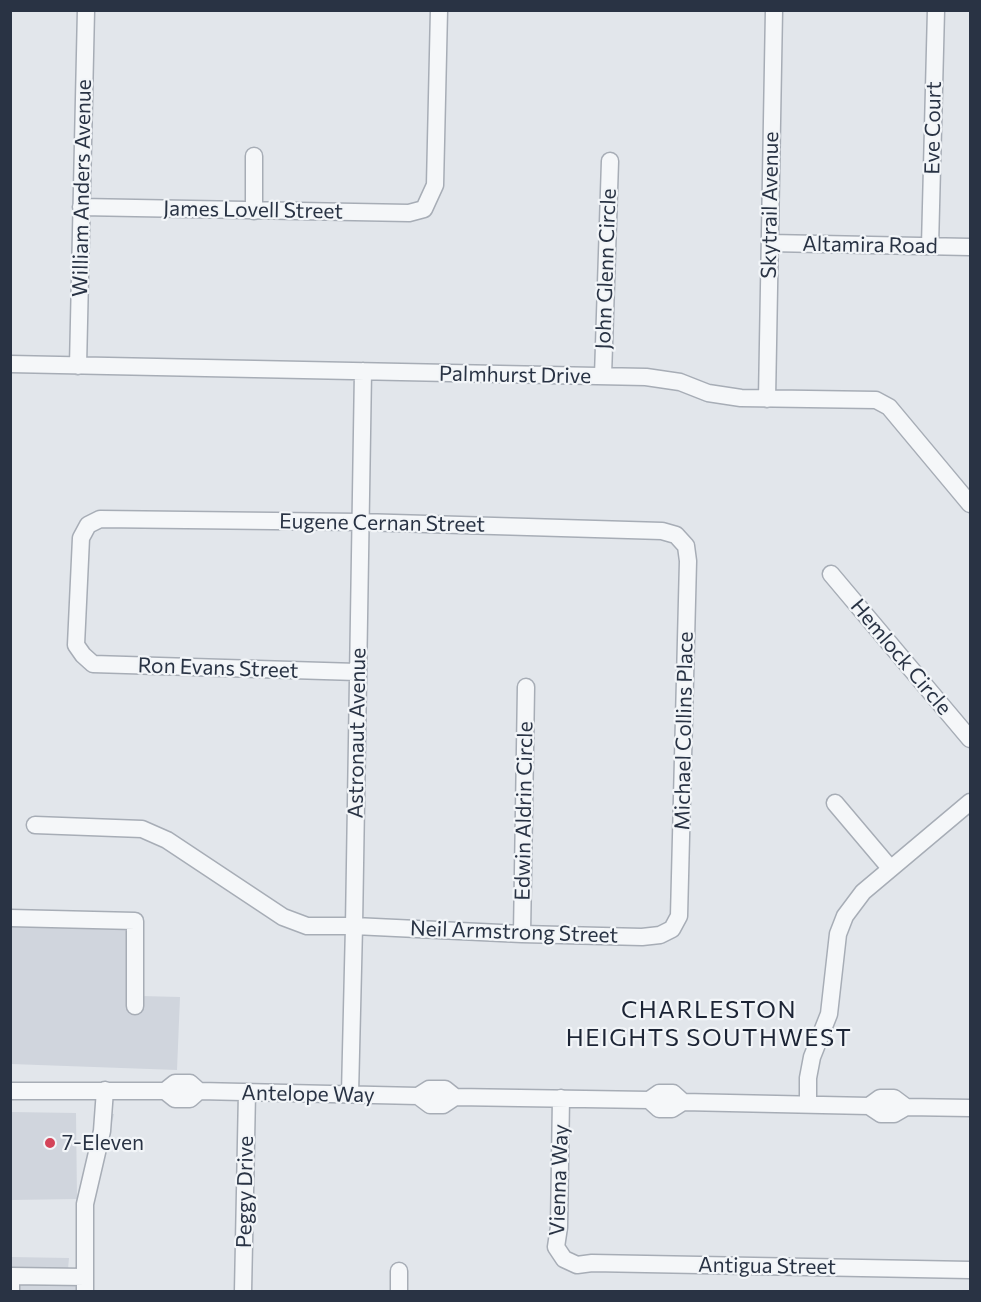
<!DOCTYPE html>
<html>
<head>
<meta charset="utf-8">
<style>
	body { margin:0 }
	#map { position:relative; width:981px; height:1302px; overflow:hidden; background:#e2e6eb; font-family:Commissioner,sans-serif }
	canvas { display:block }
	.frame { position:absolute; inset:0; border:12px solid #293344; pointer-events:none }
</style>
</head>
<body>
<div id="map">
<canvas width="981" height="1302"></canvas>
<div class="frame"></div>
</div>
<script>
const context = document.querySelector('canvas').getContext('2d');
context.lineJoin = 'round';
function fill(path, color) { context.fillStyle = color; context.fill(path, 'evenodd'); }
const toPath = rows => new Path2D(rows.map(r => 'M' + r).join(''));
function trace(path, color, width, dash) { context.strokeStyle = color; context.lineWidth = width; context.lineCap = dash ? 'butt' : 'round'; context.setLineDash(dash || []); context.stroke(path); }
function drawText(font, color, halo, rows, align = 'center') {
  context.font = font + ' Commissioner,sans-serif'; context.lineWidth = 4.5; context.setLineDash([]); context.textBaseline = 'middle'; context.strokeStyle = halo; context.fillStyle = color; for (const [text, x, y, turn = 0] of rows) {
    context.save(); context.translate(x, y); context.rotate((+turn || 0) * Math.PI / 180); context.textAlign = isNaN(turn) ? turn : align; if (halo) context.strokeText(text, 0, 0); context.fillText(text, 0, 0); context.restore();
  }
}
const built = toPath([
	[11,913,142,915,141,996,180,997,177,1070,11,1064],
	[11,1112,76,1113,77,1199,11,1200],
	[98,1114,114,1114,93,1201,92,1291,11,1292,11,1257,69,1258,68,1269,77,1269]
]);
const minor = toPath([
	[81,207,409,213,424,209,435,185,439,10],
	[254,211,254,156],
	[770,243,970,247],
	[930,246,936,10],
	[10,364,646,377,680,382,708,393,741,398,876,400,889,407,970,504],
	[78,366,86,10],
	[603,376,610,161],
	[767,399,774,10],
	[831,574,970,739],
	[835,803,890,868],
	[35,825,142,829,167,840,283,917,307,926,354,926,522,934,642,937,660,935,672,929,679,916,688,561,686,546,676,535,662,531,360,522,100,519,88,525,81,538,76,645,83,655,93,664,357,672],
	[10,918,135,921,135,1006],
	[522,934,526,687],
	[10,1091,165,1091,175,1083,190,1083,199,1091],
	[165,1091,175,1099,190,1099,199,1091,418,1096,429,1089,445,1089,455,1097,649,1100,659,1093,673,1093,683,1102],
	[350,1094,354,926,363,371],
	[418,1096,430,1105,443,1105,455,1097],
	[561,1098,559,1227,556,1247,564,1259,577,1265,592,1263,970,1270],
	[649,1100,659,1109,672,1109,683,1102,869,1106,881,1114,894,1114,906,1107,970,1108],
	[808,1104,808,1078,812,1057,829,1014,838,934,845,916,863,892,970,802],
	[869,1106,880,1098,894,1098,906,1107],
	[11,1292,11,1276,85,1277],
	[85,1292,85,1204,102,1131,105,1090],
	[243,1292,247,1092],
	[399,1292,399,1271]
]);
const markers = [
	[50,1143,6,"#d44459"]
];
const streetNames = [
	["Eve Court",933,128,-89],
	["William Anders Avenue",82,188,-89],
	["Skytrail Avenue",770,205,-89],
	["James Lovell Street",253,210,1],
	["Altamira Road",870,245,1],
	["John Glenn Circle",606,269,-88],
	["Palmhurst Drive",515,375,1],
	["Eugene Cernan Street",382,523,1],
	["Hemlock Circle",901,657,50],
	["Ron Evans Street",218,668,2],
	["Michael Collins Place",684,731,-89],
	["Astronaut Avenue",357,733,-89],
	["Edwin Aldrin Circle",524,811,-89],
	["Neil Armstrong Street",514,932,2],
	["Antelope Way",308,1094,1],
	["Vienna Way",559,1180,-88],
	["Peggy Drive",245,1192,-89],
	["Antigua Street",767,1266,1]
];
const poiNames = [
	["7-Eleven",62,1143]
];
const quarterNames = [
	["CHARLESTON",709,1010],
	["HEIGHTS SOUTHWEST",709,1038]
];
fill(built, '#d0d5dd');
trace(minor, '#a7adb6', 19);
trace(minor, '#f5f7f9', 16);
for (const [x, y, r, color] of markers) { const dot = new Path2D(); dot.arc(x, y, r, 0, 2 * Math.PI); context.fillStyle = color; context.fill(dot); trace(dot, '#f2f5f8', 2); }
drawText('21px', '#293344', '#f2f5f8', streetNames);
drawText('21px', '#293344', '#f2f5f8', poiNames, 'left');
context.letterSpacing = '1.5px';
drawText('24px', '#1c2435', '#f2f5f8', quarterNames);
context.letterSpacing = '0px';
</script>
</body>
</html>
